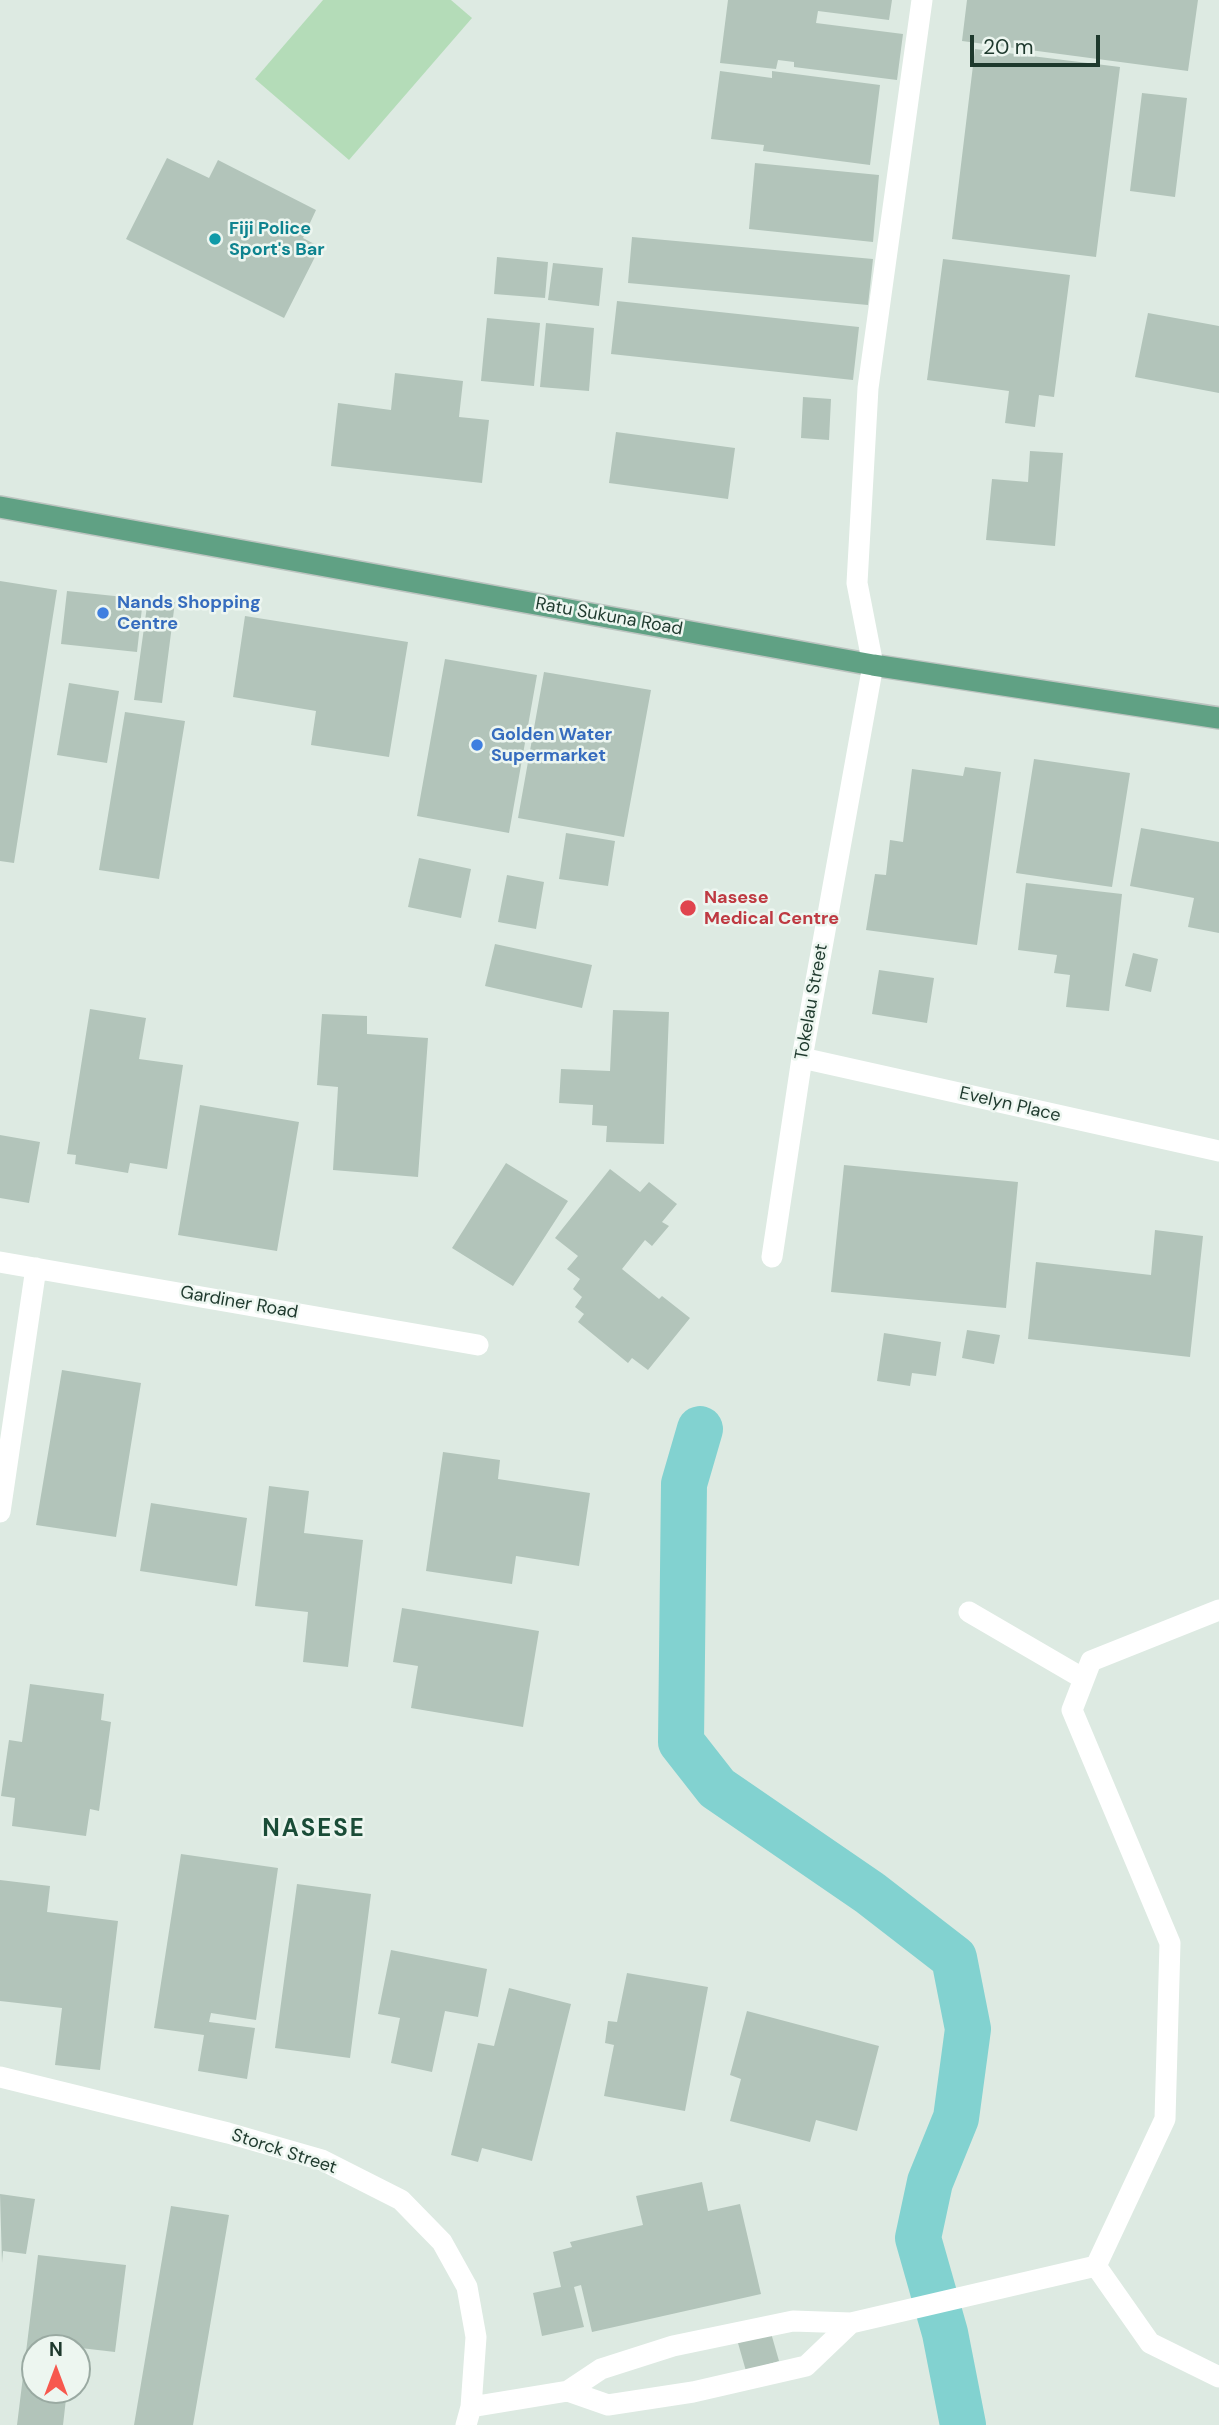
<!DOCTYPE html>
<html>
<head>
<meta charset="utf-8">
<style>
	body { margin:0 }
	#map { position:relative; width:1219px; height:2425px; overflow:hidden; background:#ddeae2; font-family:"DM Sans",sans-serif }
	canvas { display:block }
	.north { position:absolute; left:21px; top:2334px; width:70px; height:70px; box-sizing:border-box; background:#edf6f0; border:2px solid #9aaaa2; border-radius:50%; rotate:0deg; font-size:19px; font-weight:700; line-height:28px; text-align:center; color:#1e392d }
	.north::after { content:''; display:block; margin:auto; width:24px; height:32px; background:#f7584e; clip-path:polygon(50% 0,100% 100%,50% 72%,0 100%) }
	.scale { position:absolute; left:970px; top:35px; width:130px; height:32px; box-sizing:border-box; border:4px solid #1e392d; border-top:0; padding-left:9px; font-size:21px; line-height:24px; white-space:nowrap; color:#1e392d; -webkit-text-stroke:5px #edf6f0; paint-order:stroke }
</style>
</head>
<body>
<div id="map">
<canvas width="1219" height="2425"></canvas>
<div class="north">N</div>
<div class="scale">20 m</div>
</div>
<script>
const context = document.querySelector('canvas').getContext('2d');
context.lineJoin = 'round';
function fill(path, color) { context.fillStyle = color; context.fill(path, 'evenodd'); }
const toPath = rows => new Path2D(rows.map(r => 'M' + r).join(''));
function trace(path, color, width, dash) { context.strokeStyle = color; context.lineWidth = width; context.lineCap = dash ? 'butt' : 'round'; context.setLineDash(dash || []); context.stroke(path); }
function drawText(font, color, halo, rows, align = 'center') {
  context.font = font + ' "DM Sans",sans-serif'; context.lineWidth = 5; context.setLineDash([]); context.textBaseline = 'middle'; context.strokeStyle = halo; context.fillStyle = color; for (const [text, x, y, turn = 0] of rows) {
    context.save(); context.translate(x, y); context.rotate((+turn || 0) * Math.PI / 180); context.textAlign = isNaN(turn) ? turn : align; if (halo) context.strokeText(text, 0, 0); context.fillText(text, 0, 0); context.restore();
  }
}
const green = toPath([
	[323,0,451,0,472,18,349,160,255,79]
]);
const canal = toPath([
	[700,1429,684,1484,681,1742,717,1788,870,1893,954,1958,968,2029,956,2118,930,2182,918,2238,945,2333,963,2425]
]);
const building = toPath([
	[728,0,892,0,889,20,818,11,816,23,903,34,897,80,794,67,794,62,778,60,776,69,720,63],
	[967,0,1198,0,1188,71,962,41],
	[975,49,1120,67,1096,257,952,239],
	[720,71,772,78,772,71,880,85,870,165,763,151,764,145,711,139],
	[1142,93,1187,98,1175,197,1130,191],
	[167,158,209,178,218,160,316,210,303,238,320,247,284,318,126,239],
	[755,163,879,175,873,242,749,229],
	[632,237,873,259,868,305,628,283],
	[497,257,548,262,545,298,494,294],
	[943,259,1070,275,1054,397,1039,395,1035,427,1005,423,1009,391,927,380],
	[553,263,603,268,599,306,548,300],
	[617,301,859,327,853,380,611,354],
	[1148,313,1219,326,1219,393,1135,377],
	[487,318,540,323,534,386,481,381],
	[546,323,594,328,589,391,540,387],
	[395,373,463,381,459,417,489,420,482,483,331,466,338,403,391,410],
	[803,397,831,399,829,440,801,438],
	[616,432,735,448,728,499,609,483],
	[1030,451,1063,453,1055,546,986,540,992,479,1028,482],
	[0,581,57,590,14,863,0,861],
	[67,591,143,599,137,652,61,644],
	[148,599,175,602,162,703,134,700],
	[245,616,408,642,389,757,311,745,316,711,233,697],
	[445,659,537,675,509,833,417,816],
	[544,672,651,690,624,837,518,818],
	[69,683,119,691,107,763,57,755],
	[125,712,185,721,159,879,99,870],
	[1034,759,1130,773,1112,887,1016,873],
	[965,767,1001,772,977,945,866,930,875,874,886,875,890,840,903,842,912,769,963,776],
	[1141,828,1219,842,1219,933,1188,927,1194,898,1130,886],
	[566,833,615,841,608,886,559,879],
	[419,858,471,869,461,918,408,907],
	[507,875,544,882,536,929,498,922],
	[1026,883,1122,894,1109,1011,1066,1007,1070,975,1054,973,1057,955,1018,950],
	[495,944,592,965,582,1008,485,986],
	[1133,953,1158,959,1151,992,1125,986],
	[879,970,934,978,927,1023,872,1014],
	[90,1009,146,1018,139,1059,183,1065,167,1169,130,1163,128,1173,75,1164,76,1155,67,1154],
	[613,1010,669,1012,664,1144,606,1142,607,1126,592,1125,593,1105,559,1103,561,1069,610,1071],
	[322,1014,367,1016,367,1034,428,1038,418,1177,333,1170,338,1087,317,1085],
	[200,1105,299,1122,277,1251,178,1235],
	[0,1135,40,1142,29,1203,0,1198],
	[506,1163,568,1201,513,1286,452,1248],
	[844,1165,1018,1182,1006,1308,831,1292],
	[610,1169,640,1192,649,1182,677,1204,662,1222,669,1226,652,1246,645,1240,622,1269,659,1299,662,1296,690,1318,648,1370,632,1358,628,1363,578,1322,584,1314,575,1307,582,1297,573,1289,580,1279,567,1269,578,1256,555,1238],
	[1155,1230,1203,1236,1190,1357,1028,1339,1036,1262,1151,1275],
	[967,1330,1000,1335,994,1364,962,1358],
	[884,1333,941,1342,936,1376,912,1373,910,1386,877,1381],
	[62,1370,141,1383,116,1537,36,1525],
	[443,1452,500,1460,498,1479,590,1493,579,1566,516,1556,512,1584,426,1571],
	[269,1486,309,1491,304,1533,363,1540,348,1667,303,1662,308,1612,255,1606],
	[151,1503,247,1518,237,1586,140,1571],
	[402,1608,539,1631,523,1727,411,1708,418,1666,393,1662],
	[30,1684,104,1694,101,1720,111,1722,99,1811,90,1809,86,1836,12,1826,15,1798,1,1796,9,1740,22,1742],
	[181,1854,278,1868,256,2020,211,2013,209,2022,255,2028,247,2079,198,2071,204,2035,154,2028],
	[0,1880,50,1886,47,1912,118,1921,100,2070,55,2065,62,2008,0,2001],
	[297,1884,371,1894,350,2058,275,2048],
	[391,1950,487,1969,478,2017,445,2011,432,2072,391,2063,400,2018,378,2014],
	[627,1973,708,1987,685,2111,604,2096,614,2045,605,2043,608,2021,617,2022],
	[509,1988,571,2004,532,2161,482,2148,478,2162,451,2155,478,2043,494,2046],
	[747,2011,879,2046,857,2131,816,2120,810,2142,730,2121,741,2079,730,2075],
	[702,2182,708,2211,740,2204,761,2294,592,2332,581,2285,574,2287,584,2327,542,2336,533,2293,561,2287,553,2252,572,2247,570,2242,643,2225,636,2196],
	[0,2194,35,2199,26,2254,3,2251,2,2263],
	[171,2206,229,2215,193,2425,134,2425],
	[38,2255,126,2265,115,2352,72,2347,35,2348,35,2390,67,2390,63,2425,17,2425],
	[771,2333,779,2361,746,2371,738,2343]
]);
const minor = toPath([
	[802,1058,1219,1151],
	[772,1257,802,1058,873,665,857,583,868,388,922,0],
	[0,1262,478,1345],
	[0,1512,36,1268],
	[969,1612,1084,1679],
	[0,2077,228,2133,322,2160,401,2200,442,2242,467,2287,476,2337,471,2407,466,2425],
	[1096,2266,1150,2343,1219,2377],
	[568,2391,608,2405,693,2392,806,2366,851,2323],
	[471,2407,568,2391,601,2369,673,2346,793,2321,851,2323,1096,2266,1165,2119,1170,1943,1072,1710,1091,1661,1219,1610]
]);
const major = toPath([
	[0,507,873,665,1219,718]
]);
const markers = [
	[215,239,7,"#0f9aa8"],
	[103,613,7,"#3f7fe0"],
	[477,745,7,"#3f7fe0"],
	[688,908,9,"#e0444e"]
];
const cultureNames = [
	["Fiji Police",229,229],
	["Sport's Bar",229,250]
];
const shopNames = [
	["Nands Shopping",117,603],
	["Centre",117,624],
	["Golden Water",491,735],
	["Supermarket",491,756]
];
const streetNames = [
	["Ratu Sukuna Road",609,617,10],
	["Tokelau Street",812,1002,-80],
	["Evelyn Place",1010,1105,13],
	["Gardiner Road",239,1303,10],
	["Storck Street",284,2152,18]
];
const healthNames = [
	["Nasese",704,898],
	["Medical Centre",704,919]
];
const districtNames = [
	["NASESE",314,1830]
];
fill(green, '#b4dcb8');
trace(canal, '#82d2d0', 46);
fill(building, '#b2c4ba');
trace(major, '#bcc4c0', 24);
trace(minor, '#fff', 21);
trace(major, '#60a184', 21);
for (const [x, y, r, color] of markers) { const dot = new Path2D(); dot.arc(x, y, r, 0, 2 * Math.PI); context.fillStyle = color; context.fill(dot); trace(dot, '#edf6f0', 2.5); }
drawText('bold 18px', '#0d838f', '#edf6f0', cultureNames, 'left');
drawText('bold 18px', '#366cbe', '#edf6f0', shopNames, 'left');
drawText('18px', '#1e392d', '#edf6f0', streetNames);
drawText('bold 18px', '#be3a42', '#edf6f0', healthNames, 'left');
context.letterSpacing = '2px';
drawText('bold 24px', '#1a4c37', '#edf6f0', districtNames);
context.letterSpacing = '0px';
</script>
</body>
</html>
